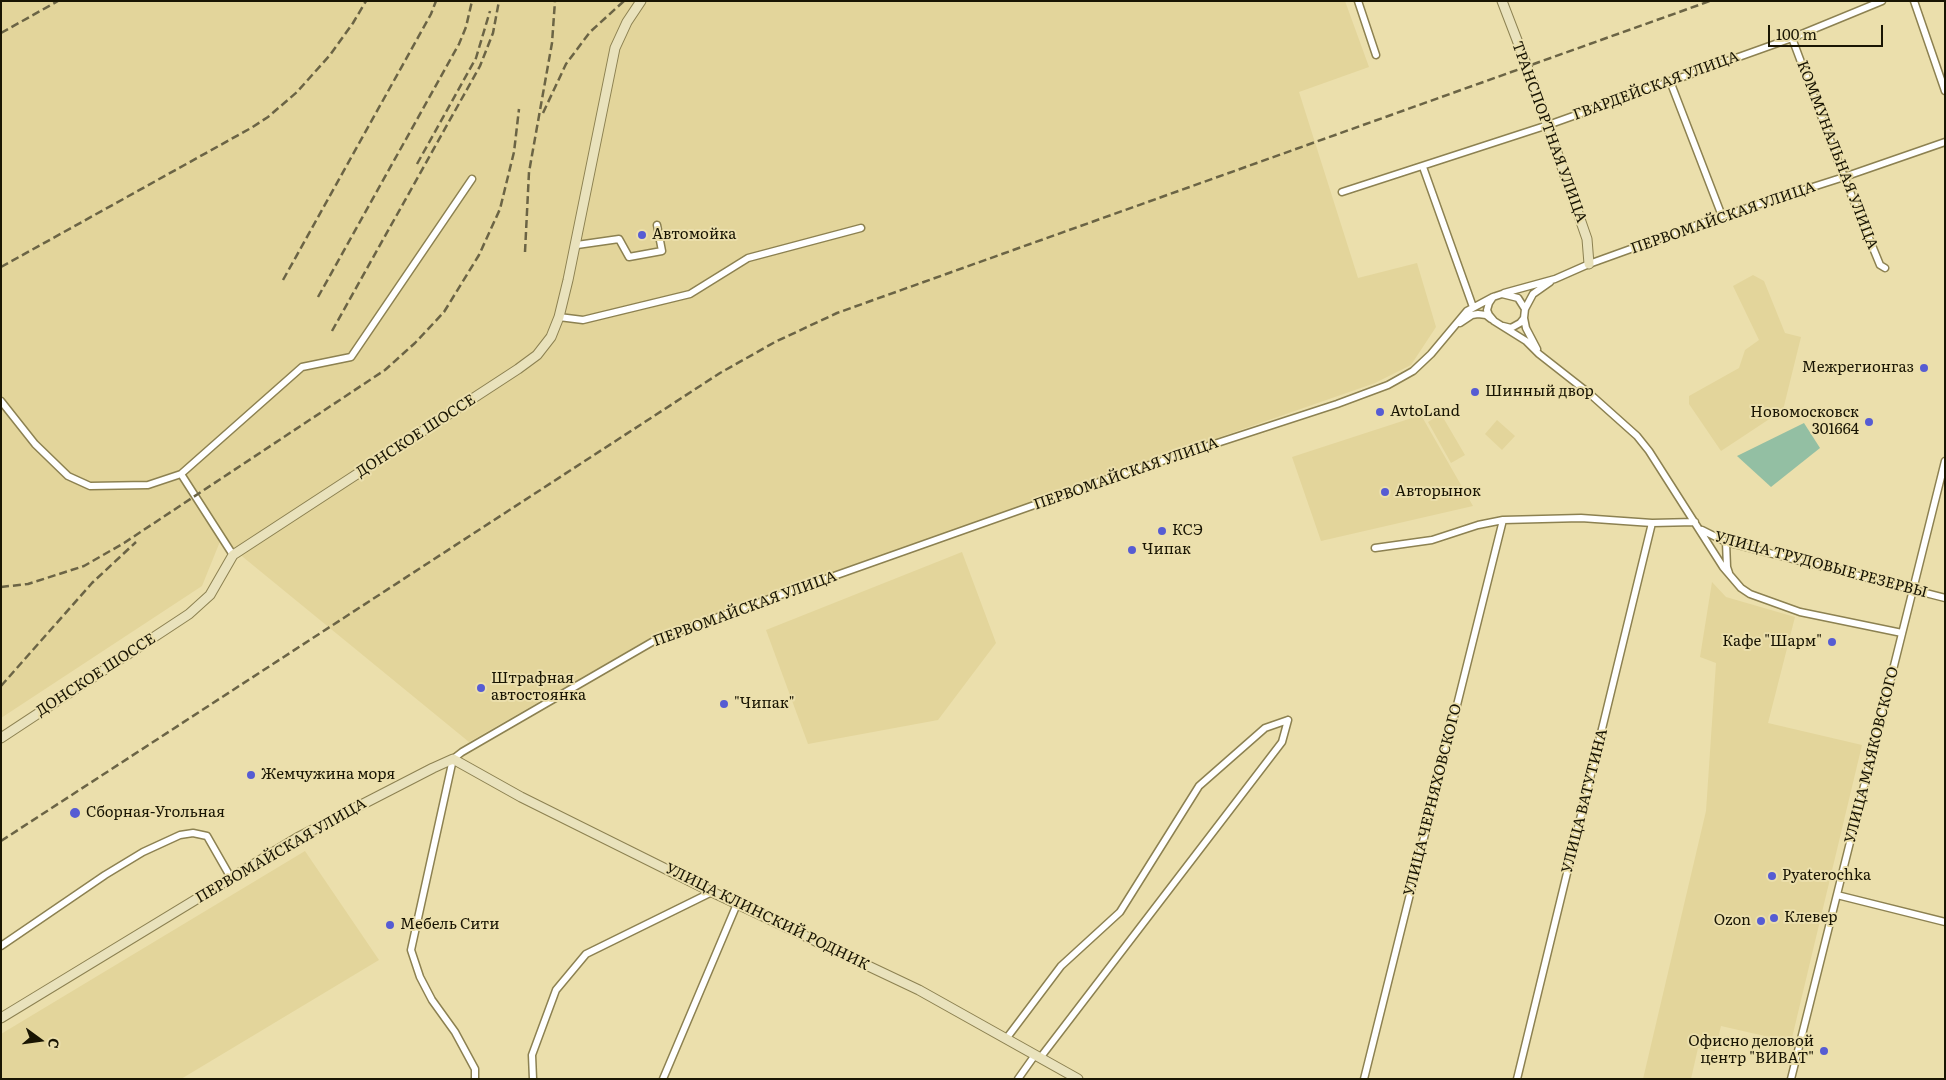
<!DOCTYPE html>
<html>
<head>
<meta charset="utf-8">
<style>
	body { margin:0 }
	#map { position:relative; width:1946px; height:1080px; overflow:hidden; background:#ebdfac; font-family:Literata,serif }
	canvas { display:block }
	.frame { position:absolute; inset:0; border:2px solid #191503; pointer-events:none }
	.north { position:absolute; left:15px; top:1015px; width:50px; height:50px; -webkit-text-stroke:4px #ebdfac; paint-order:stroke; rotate:104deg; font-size:14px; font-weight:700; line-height:20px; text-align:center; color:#191503 }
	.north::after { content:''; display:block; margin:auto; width:18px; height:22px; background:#191503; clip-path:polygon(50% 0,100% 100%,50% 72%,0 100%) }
	.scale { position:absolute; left:1768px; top:25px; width:115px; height:22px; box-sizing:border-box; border:2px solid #191503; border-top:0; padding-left:6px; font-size:15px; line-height:18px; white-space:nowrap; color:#191503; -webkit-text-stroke:4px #ebdfac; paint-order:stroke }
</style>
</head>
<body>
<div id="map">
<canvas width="1946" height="1080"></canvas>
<div class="frame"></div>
<div class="north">С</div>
<div class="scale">100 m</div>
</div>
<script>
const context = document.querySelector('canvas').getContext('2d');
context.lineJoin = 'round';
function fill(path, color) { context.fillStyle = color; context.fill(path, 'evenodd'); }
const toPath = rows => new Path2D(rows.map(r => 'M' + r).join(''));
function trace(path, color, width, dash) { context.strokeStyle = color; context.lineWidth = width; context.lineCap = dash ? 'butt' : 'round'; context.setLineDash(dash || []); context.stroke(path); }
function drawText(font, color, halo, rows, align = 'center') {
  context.font = font + ' Literata,serif'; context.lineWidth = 4; context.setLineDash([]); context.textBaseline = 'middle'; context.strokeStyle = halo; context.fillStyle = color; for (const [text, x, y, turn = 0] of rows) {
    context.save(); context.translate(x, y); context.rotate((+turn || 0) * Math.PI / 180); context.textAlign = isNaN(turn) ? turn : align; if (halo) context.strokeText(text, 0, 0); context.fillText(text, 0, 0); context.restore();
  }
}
const built = toPath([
	[1,1,1345,1,1369,67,1299,92,1358,278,1417,263,1436,327,1411,365,1375,383,661,632,469,742,221,539,202,586,1,718],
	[1753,275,1764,281,1785,333,1801,337,1783,410,1721,451,1689,404,1689,396,1739,368,1745,350,1759,340,1733,286],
	[1441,414,1465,455,1451,463,1428,422],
	[1421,415,1473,506,1321,541,1292,457],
	[1497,420,1515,436,1502,450,1485,434],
	[962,552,996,643,938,720,808,744,766,630],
	[1712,582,1726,597,1795,617,1768,723,1862,745,1791,1042,1721,1026,1715,1051,1698,1048,1691,1079,1643,1079,1706,811,1716,663,1700,657],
	[305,851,379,960,181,1079,1,1079,1,1034]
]);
const green = toPath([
	[1804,423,1820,448,1771,487,1737,456]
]);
const street = toPath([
	[1358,1,1376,55],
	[1914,1,1945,91],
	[1792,38,1844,177,1880,265,1885,268],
	[1670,81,1722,216],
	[1423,167,1473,307],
	[1342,192,1548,125,1792,38,1882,1],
	[577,245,619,239,629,257,662,251,657,225],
	[1504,293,1555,279,1589,264,1722,216,1844,177,1945,142],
	[1525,309,1533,294,1550,282],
	[559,317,583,320,690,294,748,258,861,228],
	[1524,318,1526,328,1537,349],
	[1460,323,1472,315,1478,314,1486,315,1491,319],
	[1503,326,1511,328,1520,323,1524,318,1525,309,1518,298,1502,294,1493,297,1489,303,1487,310,1489,315,1494,321,1526,341,1539,354,1590,394,1637,436,1649,451,1723,567,1741,588,1750,594,1800,612,1902,633],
	[1,401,35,444,68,476,90,486,148,485,181,474,233,555],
	[181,474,302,367,351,357,472,179],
	[1702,530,1726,542,1945,598],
	[1726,542,1727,567,1729,573],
	[1375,548,1432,540,1478,525,1503,520,1581,518,1652,523,1695,522],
	[1837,895,1945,922],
	[1,946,105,875,143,852,180,835,193,833,207,836,231,878],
	[1006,1039,1061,966,1120,912,1199,786,1265,728,1288,720],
	[1040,1058,1282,742,1288,720],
	[475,1079,475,1069,455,1032,432,1000,420,977,411,950,453,759,462,752,659,638,1119,475,1337,404,1388,385,1413,371,1431,354,1467,311,1493,297],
	[533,1079,532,1055,556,990,586,954,712,892],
	[663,1079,737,904],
	[1018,1079,1035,1055],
	[1364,1079,1503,520],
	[1517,1079,1652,523],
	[1791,1079,1945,461]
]);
const secondary = toPath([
	[1502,1,1527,66,1587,239,1589,264],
	[1,738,189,614,210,595,233,555,518,369,537,355,551,337,559,317,568,280,615,48,627,22,641,1],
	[1,1018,297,838,433,768,453,759,521,797,712,892,919,990,1078,1079]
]);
const rail = toPath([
	[1,33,58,1],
	[543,113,566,64,590,32,624,1],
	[417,164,476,58,490,11],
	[525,252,529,172,552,43,555,1],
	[1,267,251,128,268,117,297,92,330,55,353,23,366,1],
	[283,280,431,14,436,1],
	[318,297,459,44,466,27,472,1],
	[332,331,480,66,493,33,499,1],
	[1,587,28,584,84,566,124,543,385,370,415,343,444,312,479,255,500,209,514,152,519,109],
	[1,686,92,583,136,542],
	[1,841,720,373,775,342,837,313,1710,1]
]);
const markers = [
	[642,235,5,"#565cd3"],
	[1924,368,5,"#565cd3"],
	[1475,392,5,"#565cd3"],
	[1380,412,5,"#565cd3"],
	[1869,422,5,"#565cd3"],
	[1385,492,5,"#565cd3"],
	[1162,531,5,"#565cd3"],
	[1132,550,5,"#565cd3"],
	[1832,642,5,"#565cd3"],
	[481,688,5,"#565cd3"],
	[724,704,5,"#565cd3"],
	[251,775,5,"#565cd3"],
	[75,813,6,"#565cd3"],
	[1772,876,5,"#565cd3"],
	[1774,918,5,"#565cd3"],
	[1761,921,5,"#565cd3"],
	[390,925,5,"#565cd3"],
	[1824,1051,5,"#565cd3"]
];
const streetNames = [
	["ГВАРДЕЙСКАЯ УЛИЦА",1656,86,-20],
	["ТРАНСПОРТНАЯ УЛИЦА",1549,132,70],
	["КОММУНАЛЬНАЯ УЛИЦА",1837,155,69],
	["ПЕРВОМАЙСКАЯ УЛИЦА",1723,218,-19],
	["ДОНСКОЕ ШОССЕ",416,436,-33],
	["ПЕРВОМАЙСКАЯ УЛИЦА",1126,474,-19],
	["УЛИЦА ТРУДОВЫЕ РЕЗЕРВЫ",1821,565,15],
	["ПЕРВОМАЙСКАЯ УЛИЦА",745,609,-20],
	["ДОНСКОЕ ШОССЕ",96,675,-33],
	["УЛИЦА МАЯКОВСКОГО",1872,755,-76],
	["УЛИЦА ЧЕРНЯХОВСКОГО",1433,800,-76],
	["УЛИЦА ВАТУТИНА",1585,801,-76],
	["ПЕРВОМАЙСКАЯ УЛИЦА",281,851,-30],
	["УЛИЦА КЛИНСКИЙ РОДНИК",767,917,26]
];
const poiNames = [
	["Автомойка",652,235],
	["Межрегионгаз",1914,368,"right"],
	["Шинный двор",1485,392],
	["AvtoLand",1390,412],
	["Новомосковск",1859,413,"right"],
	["301664",1859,430,"right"],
	["Авторынок",1395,492],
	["КСЭ",1172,531],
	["Чипак",1142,550],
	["Кафе \"Шарм\"",1822,642,"right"],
	["Штрафная",491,679],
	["автостоянка",491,696],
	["\"Чипак\"",734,704],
	["Жемчужина моря",261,775],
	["Сборная-Угольная",86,813],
	["Pyaterochka",1782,876],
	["Клевер",1784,918],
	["Ozon",1751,921,"right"],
	["Мебель Сити",400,925],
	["Офисно деловой",1814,1042,"right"],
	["центр \"ВИВАТ\"",1814,1059,"right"]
];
fill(built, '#e3d59b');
fill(green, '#93bfa3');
trace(street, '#8c8151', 9);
trace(secondary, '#8c8151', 11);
trace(street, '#fff', 6);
trace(secondary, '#e9e2bc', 9);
trace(rail, '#6b6445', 2.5, [8, 4]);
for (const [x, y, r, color] of markers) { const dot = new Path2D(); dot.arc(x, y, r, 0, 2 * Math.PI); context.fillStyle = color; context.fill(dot); trace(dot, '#ebdfac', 2); }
drawText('15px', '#191503', '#ebdfac', streetNames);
drawText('15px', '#191503', '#ebdfac', poiNames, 'left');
</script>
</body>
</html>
